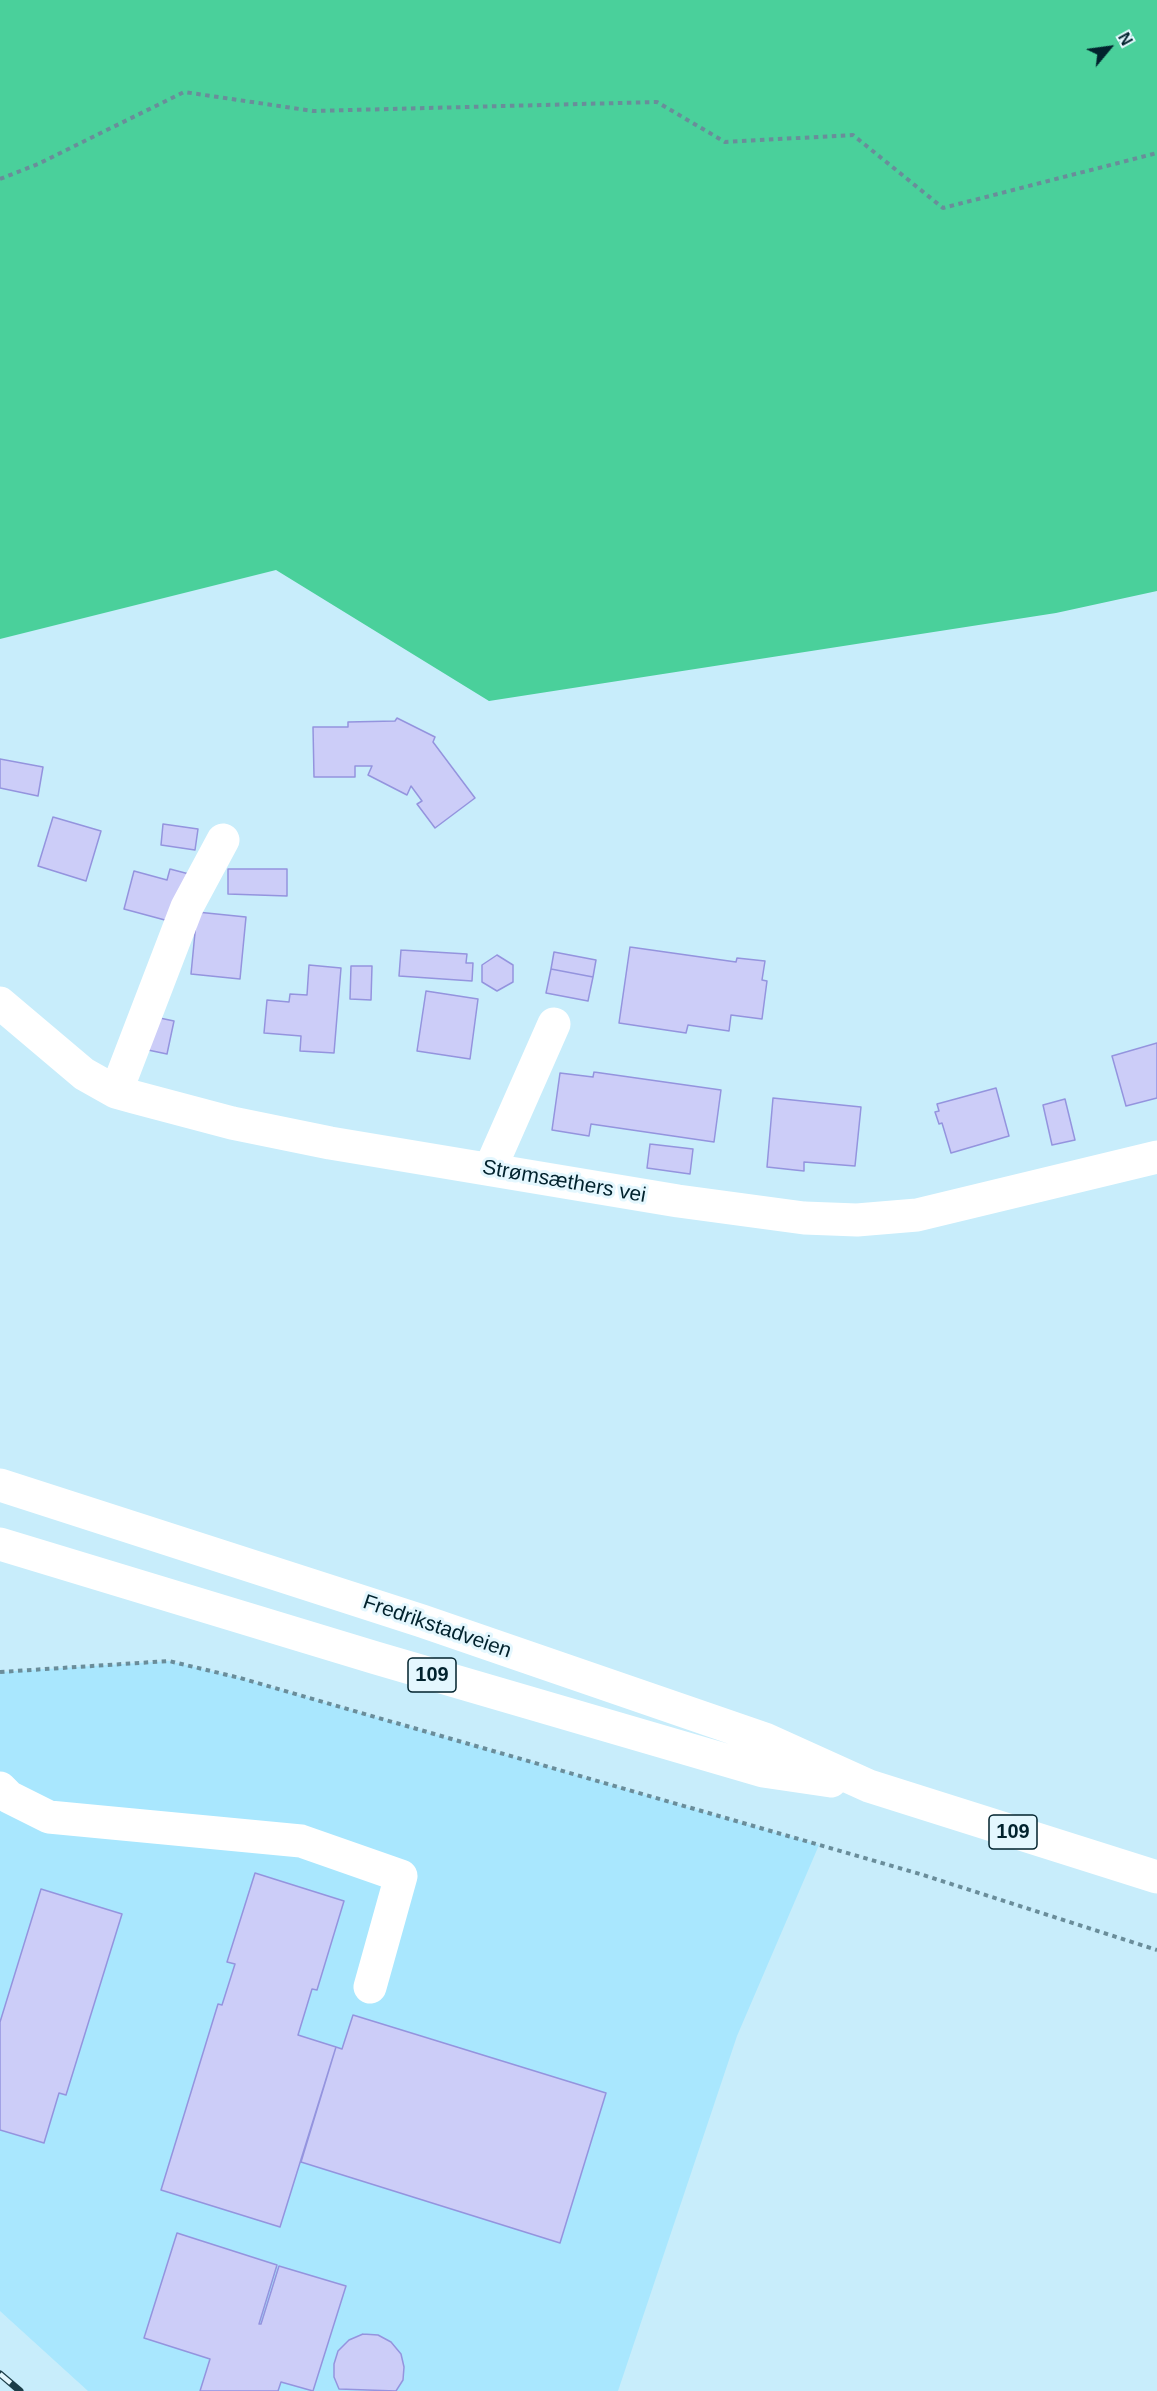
<!DOCTYPE html>
<html>
<head>
<meta charset="utf-8">
<style>
	body { margin:0 }
	#map { position:relative; width:1157px; height:2391px; overflow:hidden; background:#c8edfb; font-family:Arial,sans-serif }
	canvas { display:block }
	.north { position:absolute; left:1079px; top:18px; width:60px; height:60px; -webkit-text-stroke:4px #e4f7fe; paint-order:stroke; rotate:61deg; font-size:16px; font-weight:700; line-height:24px; text-align:center; color:#01222d }
	.north::after { content:''; display:block; margin:auto; width:21px; height:27px; background:#01222d; clip-path:polygon(50% 0,100% 100%,50% 72%,0 100%) }
</style>
</head>
<body>
<div id="map">
<canvas width="1157" height="2391"></canvas>
<div class="north">N</div>
</div>
<script>
const context = document.querySelector('canvas').getContext('2d');
context.lineJoin = 'round';
function fill(path, color) { context.fillStyle = color; context.fill(path, 'evenodd'); }
const toPath = rows => new Path2D(rows.map(r => 'M' + r).join(''));
function trace(path, color, width, dash) { context.strokeStyle = color; context.lineWidth = width; context.lineCap = dash ? 'butt' : 'round'; context.setLineDash(dash || []); context.stroke(path); }
function drawText(font, color, halo, rows, align = 'center') {
  context.font = font + ' Arial,sans-serif'; context.lineWidth = 6; context.setLineDash([]); context.textBaseline = 'middle'; context.strokeStyle = halo; context.fillStyle = color; for (const [text, x, y, turn = 0] of rows) {
    context.save(); context.translate(x, y); context.rotate((+turn || 0) * Math.PI / 180); context.textAlign = isNaN(turn) ? turn : align; if (halo) context.strokeText(text, 0, 0); context.fillText(text, 0, 0); context.restore();
  }
}
const built = toPath([
	[169,1661,240,1678,819,1845,737,2036,618,2391,88,2391,0,2311,0,1672]
]);
const green = toPath([
	[0,0,1157,0,1157,591,1056,613,489,701,276,570,0,639]
]);
const building = toPath([
	[397,718,435,737,433,742,475,798,435,828,417,804,422,801,411,786,407,795,368,775,372,766,355,766,355,777,314,777,313,727,348,727,348,722,395,721,397,718],
	[0,759,43,767,38,796,0,788,0,759],
	[53,817,101,831,86,881,38,866,53,817],
	[163,824,198,829,195,850,161,845,163,824],
	[170,869,189,874,176,923,124,909,134,871,167,880,170,869],
	[228,869,287,869,287,896,228,894,228,869],
	[197,912,246,917,240,979,191,974,197,912],
	[630,947,736,962,737,958,765,961,762,980,767,981,762,1019,731,1015,729,1031,688,1025,686,1033,619,1023,630,947],
	[401,950,467,954,466,963,473,963,472,981,399,976,401,950],
	[554,952,596,960,593,977,551,969,554,952],
	[497,955,513,965,513,982,497,991,482,982,482,965,497,955],
	[309,965,341,968,334,1053,300,1051,301,1036,264,1033,267,1000,289,1002,290,994,307,995,309,965],
	[351,966,372,966,371,1000,350,999,351,966],
	[551,969,593,977,588,1001,546,993,551,969],
	[426,991,478,999,470,1059,417,1051,426,991],
	[155,1017,174,1021,167,1054,148,1050,155,1017],
	[1157,1043,1157,1098,1126,1106,1112,1056,1157,1043],
	[594,1072,721,1090,714,1142,591,1124,589,1136,552,1130,560,1073,593,1077,594,1072],
	[996,1088,1009,1136,951,1153,942,1123,939,1124,935,1112,939,1111,937,1104,996,1088],
	[773,1098,861,1107,855,1166,804,1162,804,1171,767,1167,773,1098],
	[1065,1099,1075,1140,1052,1145,1043,1105,1065,1099],
	[650,1144,693,1149,690,1174,647,1168,650,1144],
	[255,1873,344,1901,317,1990,312,1989,298,2035,336,2047,280,2227,161,2190,218,2004,222,2005,235,1964,227,1962,255,1873],
	[41,1889,122,1914,66,2095,59,2093,44,2143,0,2130,0,2022,41,1889],
	[353,2015,606,2093,560,2243,301,2162,336,2047,342,2049,353,2015],
	[177,2233,277,2265,259,2324,261,2324,279,2266,346,2286,313,2391,281,2382,278,2391,200,2391,210,2359,144,2338,177,2233],
	[363,2334,378,2335,391,2342,401,2354,404,2367,403,2380,396,2391,339,2389,334,2377,334,2364,338,2351,349,2340,363,2334]
]);
const path = toPath([
	[0,179,38,164,184,92,313,111,657,102,725,142,853,135,943,208,1157,153],
	[0,1672,169,1661,240,1678,920,1874,1157,1950]
]);
const minor = toPath([
	[0,1003,84,1074,116,1092,134,1097,232,1123,330,1143,678,1201,804,1218,857,1220,917,1215,1157,1157],
	[116,1092,187,907,223,840],
	[490,1169,554,1024],
	[0,1788,9,1797,49,1817,301,1841,401,1876,370,1987]
]);
const major = toPath([
	[0,1485,422,1621,765,1739,869,1786,1157,1877],
	[0,1544,376,1658,763,1771,831,1781]
]);
const rail = toPath([
	[0,2374,20,2391]
]);
const shields = [
	[432,1675,48],
	[1013,1832,48]
];
const shieldNames = [
	["109",432,1675],
	["109",1013,1832]
];
const streetNames = [
	["Strømsæthers vei",564,1182,10],
	["Fredrikstadveien",437,1627,19]
];
fill(built, '#a9e7fe');
fill(green, '#4ad09b');
fill(building, '#cccdf8');
trace(building, '#9494de', 1.5);
trace(path, '#6a8d9a', 4, [4.5, 4.5]);
trace(minor, '#fff', 33);
trace(major, '#fff', 33);
trace(rail, '#1b3d48', 7);
trace(rail, '#e4f7fe', 4.5, [14]);
for (const [x, y, w] of shields) { const box = new Path2D(); box.roundRect(x - w / 2, y - 17, w, 34, 4.5); context.fillStyle = '#e4f7fe'; context.fill(box); trace(box, '#01222d', 1.5); }
drawText('bold 20px', '#01222d', null, shieldNames);
drawText('21px', '#01222d', '#e4f7fe', streetNames);
</script>
</body>
</html>
